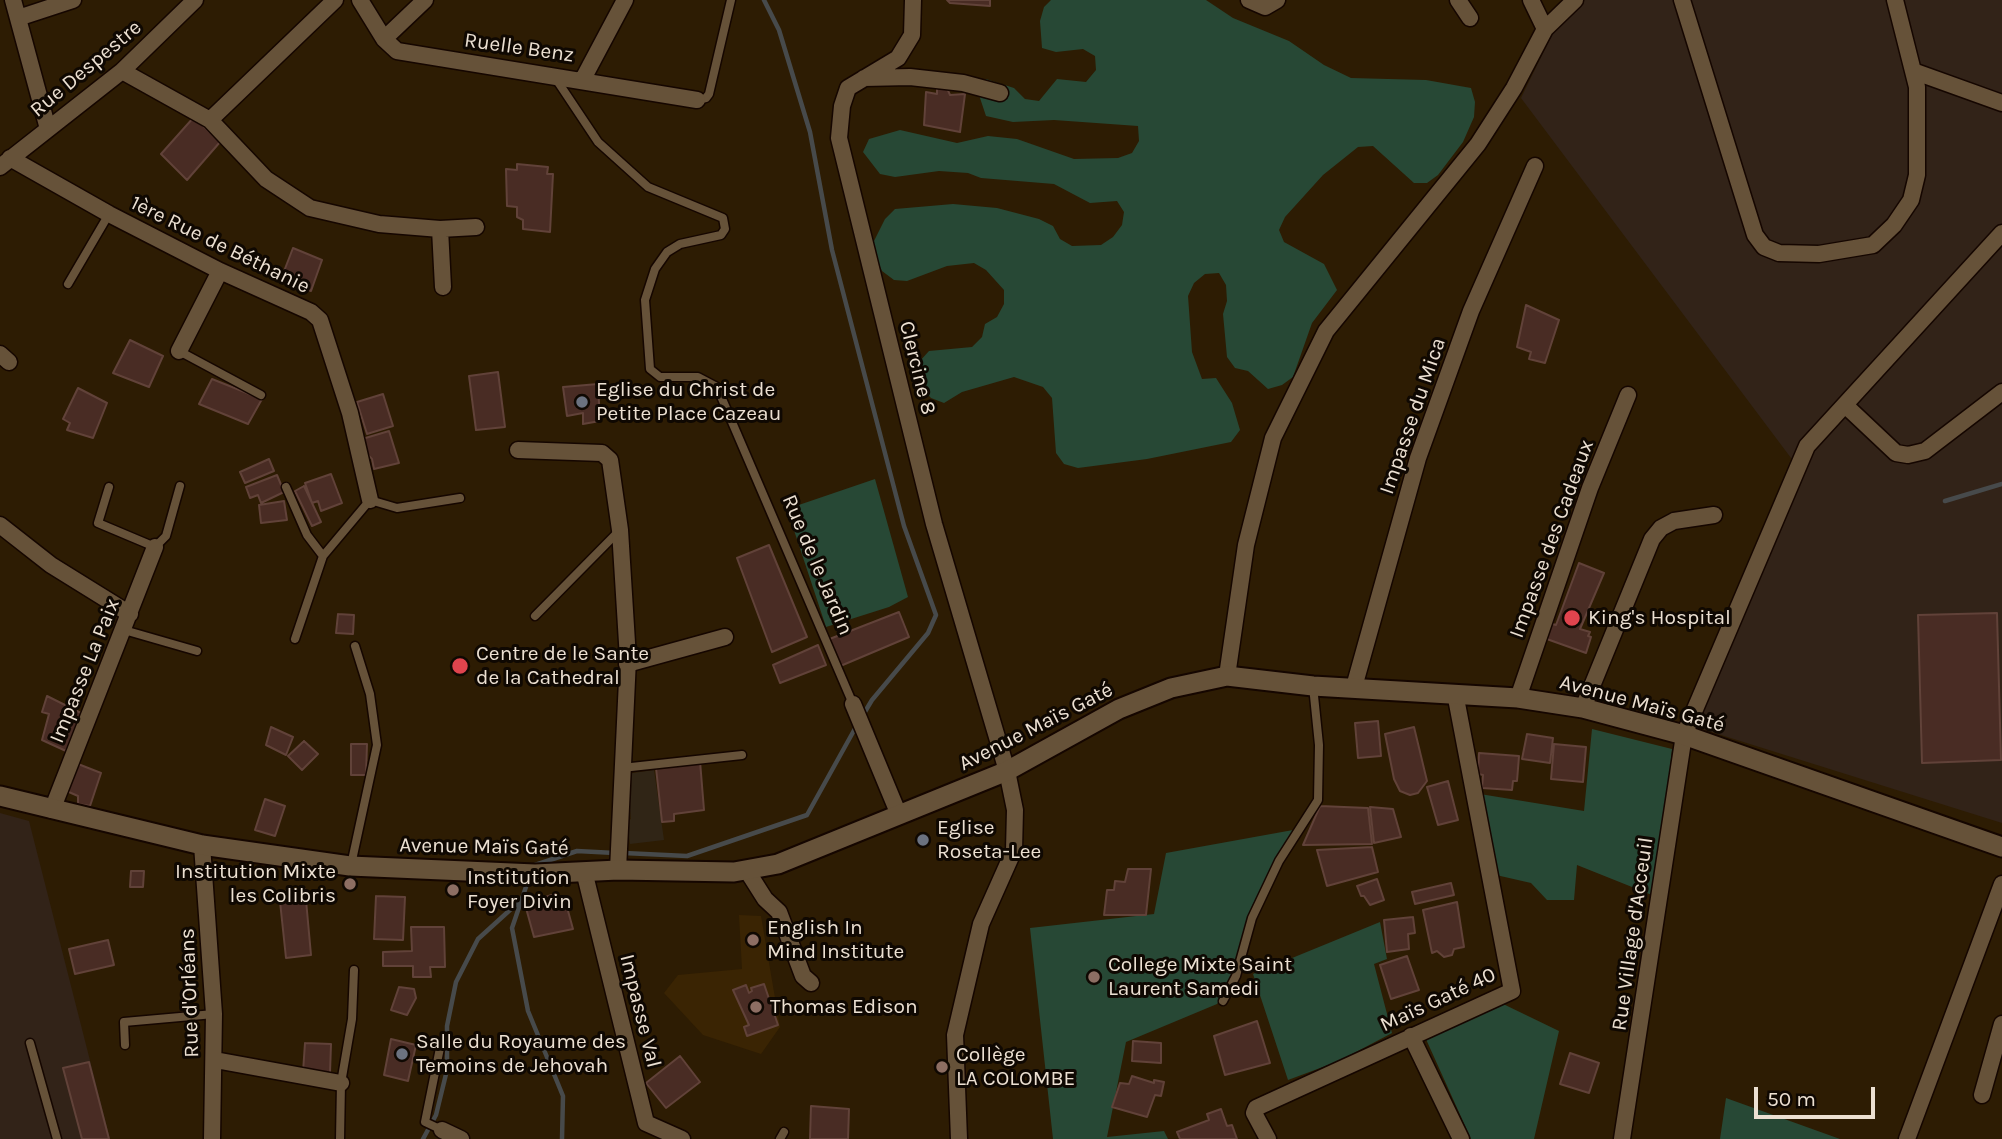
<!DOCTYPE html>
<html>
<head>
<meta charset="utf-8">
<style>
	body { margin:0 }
	#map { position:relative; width:2002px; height:1139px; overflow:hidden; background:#2d1c03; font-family:Karla,sans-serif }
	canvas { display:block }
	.scale { position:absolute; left:1754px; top:1087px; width:121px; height:32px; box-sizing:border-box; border:4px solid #ece0d2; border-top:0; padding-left:9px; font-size:21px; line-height:24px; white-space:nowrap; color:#ece0d2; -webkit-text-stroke:5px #0f0802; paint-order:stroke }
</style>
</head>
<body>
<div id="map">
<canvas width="2002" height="1139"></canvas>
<div class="scale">50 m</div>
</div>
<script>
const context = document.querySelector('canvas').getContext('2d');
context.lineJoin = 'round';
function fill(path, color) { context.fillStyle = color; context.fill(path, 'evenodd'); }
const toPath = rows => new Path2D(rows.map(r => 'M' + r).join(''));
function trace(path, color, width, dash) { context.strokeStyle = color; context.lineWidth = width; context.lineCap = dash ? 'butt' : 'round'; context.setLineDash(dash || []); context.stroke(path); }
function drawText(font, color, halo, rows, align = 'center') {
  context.font = font + ' Karla,sans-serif'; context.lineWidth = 6; context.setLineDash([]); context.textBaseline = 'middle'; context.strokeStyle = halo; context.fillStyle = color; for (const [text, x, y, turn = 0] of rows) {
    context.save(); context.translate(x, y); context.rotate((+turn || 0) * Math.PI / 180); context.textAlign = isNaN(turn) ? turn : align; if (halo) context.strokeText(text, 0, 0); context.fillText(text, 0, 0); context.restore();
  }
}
const commercial = toPath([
	[654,770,664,840,630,844,627,821,631,819,626,774]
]);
const industrial = toPath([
	[1569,0,2002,0,2002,823,1686,724,1794,462,1521,98],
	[0,813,29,821,110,1139,0,1139]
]);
const built = toPath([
	[739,915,761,916,780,1027,761,1054,703,1035,664,993,678,975,742,969]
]);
const green = toPath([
	[1051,0,1206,0,1233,18,1289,41,1324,65,1351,78,1426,80,1471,88,1475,102,1474,117,1463,142,1438,175,1427,183,1414,183,1373,146,1358,147,1323,175,1285,217,1279,230,1284,242,1324,264,1337,290,1312,323,1293,377,1282,385,1268,389,1248,371,1235,368,1227,357,1223,314,1227,301,1226,285,1219,273,1205,274,1194,283,1188,296,1192,352,1202,379,1216,378,1232,403,1240,430,1231,442,1147,459,1078,468,1064,464,1056,453,1052,398,1043,387,1014,377,962,392,944,403,931,398,922,388,919,362,929,351,972,347,982,337,985,324,997,317,1004,304,1004,290,986,270,974,263,947,266,907,281,894,280,882,271,871,247,885,219,895,209,953,204,997,208,1039,219,1053,226,1060,239,1072,246,1101,245,1113,237,1122,225,1124,212,1117,201,1090,203,1054,184,981,178,968,173,939,171,895,177,880,174,863,152,869,139,900,130,957,143,988,136,1017,139,1074,159,1118,158,1132,153,1139,141,1138,126,1054,120,1013,122,986,116,977,89,986,79,1014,88,1025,99,1039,101,1057,79,1086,82,1096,70,1095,56,1083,49,1056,52,1042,48,1040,21,1044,7],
	[875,479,908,597,889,607,826,627,787,509],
	[1592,729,1672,749,1657,897,1577,865,1574,900,1547,900,1531,883,1496,875,1480,794,1584,811],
	[1293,830,1252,906,1234,976,1217,1004,1126,1042,1107,1137,1164,1131,1168,1139,1053,1139,1030,928,1154,914,1166,853],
	[1380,922,1387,959,1374,964,1392,1033,1339,1061,1288,1080,1253,974],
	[1499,1002,1559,1031,1534,1139,1471,1139,1425,1037],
	[1726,1098,1840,1139,1720,1139]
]);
const stream = toPath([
	[764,0,779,30,810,132,832,250,904,526,936,615,928,633,872,700,863,715],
	[1945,501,2002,484],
	[624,853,687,856,807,815,857,725],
	[532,866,577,851,615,853],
	[529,878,512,928,528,1011,563,1096,562,1139],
	[423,1139,436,1115,447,1070,447,1026,456,982,478,939,521,900]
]);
const building = toPath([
	[947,0,990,0,990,6,950,3,947,0],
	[937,86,947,88,950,95,965,94,960,132,924,125,926,92,937,94,937,86],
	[194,117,220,142,187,180,161,154,194,117],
	[517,164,548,167,547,174,553,174,550,232,523,229,523,220,517,217,517,207,507,206,506,169,517,170,517,164],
	[293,248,322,260,311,291,281,279,293,248],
	[1526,305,1559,320,1545,363,1529,359,1531,352,1517,347,1526,305],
	[130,340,163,356,149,387,113,373,130,340],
	[498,372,505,427,476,430,469,376,498,372],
	[212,379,262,399,248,424,199,404,212,379],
	[598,384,600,421,583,424,583,413,567,416,563,387,598,384],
	[78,388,107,403,93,438,67,430,70,423,63,419,78,388],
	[383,394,393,426,367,434,357,402,383,394],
	[389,431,399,463,374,469,372,459,365,452,362,439,389,431],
	[269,459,274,471,245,483,240,472,269,459],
	[331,474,342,503,321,511,318,501,312,503,305,483,331,474],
	[277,475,284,492,261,503,258,495,250,498,246,487,277,475],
	[304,486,321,522,312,526,295,491,304,486],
	[284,501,287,520,261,523,259,505,284,501],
	[769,545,807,637,772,652,737,558,769,545],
	[1579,563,1604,573,1580,629,1590,632,1588,636,1591,637,1586,653,1544,638,1549,623,1556,625,1579,563],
	[899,612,909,637,838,667,827,640,899,612],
	[1997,613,2001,760,1922,763,1918,615,1997,613],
	[338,614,354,615,353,634,336,633,338,614],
	[818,645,826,665,780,683,773,665,818,645],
	[47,696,81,713,66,751,42,740,49,714,42,712,47,696],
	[1378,721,1381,756,1358,758,1355,723,1378,721],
	[271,727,293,737,286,755,266,745,271,727],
	[1414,727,1427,781,1418,793,1410,795,1400,791,1394,779,1385,734,1414,727],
	[1527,734,1553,738,1550,763,1522,759,1527,734],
	[304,741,318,754,302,770,288,756,304,741],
	[351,744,367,744,366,775,351,775,351,744],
	[1554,744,1586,747,1583,782,1551,779,1554,744],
	[1479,753,1519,756,1517,781,1513,781,1512,790,1482,788,1483,775,1478,774,1479,753],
	[700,761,704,810,674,814,674,821,662,822,656,768,700,761],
	[73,762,101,773,90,806,78,804,78,796,62,789,73,762],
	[1448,781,1458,820,1438,825,1427,787,1448,781],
	[265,799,285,806,275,836,255,830,265,799],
	[1320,806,1368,808,1372,844,1303,845,1320,806],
	[1370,807,1393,809,1401,837,1374,843,1370,807],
	[1372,847,1378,872,1327,886,1317,850,1372,847],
	[1128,869,1151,869,1146,915,1104,915,1107,890,1114,890,1115,881,1125,882,1128,869],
	[131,871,144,871,143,887,130,887,131,871],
	[1377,879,1384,900,1370,905,1364,896,1361,896,1357,886,1377,879],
	[1451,883,1454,895,1415,904,1412,892,1451,883],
	[305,889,311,955,286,958,279,892,305,889],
	[555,894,557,902,565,900,573,929,534,937,526,908,537,905,535,900,555,894],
	[376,896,405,897,403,940,374,939,376,896],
	[1457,902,1464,947,1454,949,1452,955,1444,957,1437,951,1432,953,1423,910,1457,902],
	[1413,917,1415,933,1408,934,1409,949,1387,952,1384,920,1413,917],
	[411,927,444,927,445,967,430,967,431,977,413,977,413,966,383,966,383,952,412,951,411,927],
	[108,940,114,965,75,974,69,949,108,940],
	[1407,956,1419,990,1391,999,1380,965,1407,956],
	[764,984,778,1025,747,1036,744,1027,749,1025,733,990,746,985,749,993,752,991,751,988,764,984],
	[399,987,414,989,416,998,407,1015,391,1010,399,987],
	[1257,1021,1270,1063,1225,1075,1214,1036,1257,1021],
	[391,1039,416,1045,408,1081,384,1075,391,1039],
	[1133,1041,1161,1043,1161,1063,1132,1061,1133,1041],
	[305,1043,331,1044,330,1073,303,1072,305,1043],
	[1570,1053,1599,1063,1589,1093,1560,1084,1570,1053],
	[680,1056,700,1082,666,1108,646,1083,680,1056],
	[89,1062,109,1139,82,1139,63,1068,89,1062],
	[1132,1076,1154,1083,1154,1080,1164,1082,1161,1096,1155,1095,1147,1117,1112,1107,1120,1083,1129,1084,1132,1076],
	[811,1106,849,1109,848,1139,810,1139,811,1106],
	[1221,1109,1227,1126,1232,1125,1237,1139,1180,1139,1177,1132,1209,1120,1207,1114,1221,1109]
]);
const service = toPath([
	[556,79,598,142,648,187,723,218,725,229,721,235,680,244,667,252,655,269,645,300,650,369,660,377,698,377,717,387,853,704],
	[697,100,706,98,709,94,731,0],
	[68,284,109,214],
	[179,351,261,395],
	[109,487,98,523,155,547,166,536,180,486],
	[286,487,307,535,323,556],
	[535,616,618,532],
	[124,630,197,651],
	[295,639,323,556,370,500,397,508,460,498],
	[622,768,742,755],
	[351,865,377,745,370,694,355,646],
	[1223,1001,1236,976,1252,918,1279,861,1318,800,1319,745,1313,686],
	[30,1043,57,1139],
	[441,1043,425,1122,442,1130],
	[125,1045,124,1022,214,1014],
	[340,1139,341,1083,352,1019,354,970],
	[780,1139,784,1132]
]);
const minor = toPath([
	[13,0,48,129],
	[360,0,384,39,397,51,697,100],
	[913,0,912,35,898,58,848,88,842,106,839,138,934,524,1007,771,1015,810,1014,850,981,924,955,1035,959,1139],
	[1249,0,1265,7,1277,0],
	[1458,0,1470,18],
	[1531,0,1545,29],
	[1682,0,1755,235,1764,247,1779,253,1819,254,1873,245,1894,225,1911,200,1917,175,1917,87,1895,0],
	[18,18,73,0],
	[384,39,425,0],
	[122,71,210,120,266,179,310,208,379,224,440,229,476,227],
	[1913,71,2002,103],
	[864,78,910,77,963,83,1000,93],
	[583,79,625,0],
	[210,120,335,0],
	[10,158,109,214,220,271,311,312,320,320,350,413,370,500],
	[0,167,122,71,195,0],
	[440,229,443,287],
	[179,351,220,271],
	[0,354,9,362],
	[1845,405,1896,453,1908,455,1925,451,2002,392],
	[518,450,602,453,610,460,620,530,628,659,618,870],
	[0,525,51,565,130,614],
	[627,664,725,637],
	[1227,676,1246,545,1273,438,1326,331,1478,144,1514,88,1545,29,1575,0],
	[1354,687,1418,458,1471,311,1535,166],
	[1518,698,1590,488,1628,395],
	[853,704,899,815],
	[1583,708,1652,539,1661,528,1674,521,1714,515],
	[52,810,155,547],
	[202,845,214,1014,212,1139],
	[746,869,765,899,779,912,803,976,811,983],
	[584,871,646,1123,682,1139],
	[1411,1036,1461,1139],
	[215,1060,341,1083],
	[1982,1095,2002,1024],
	[442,1130,461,1139],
	[1268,1139,1254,1113,1256,1108,1512,991,1455,693],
	[1622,1139,1684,735,1807,446,2002,233],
	[1907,1139,2002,884]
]);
const tertiary = toPath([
	[0,796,202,845,350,866,535,874,618,870,734,872,778,864,1007,771,1119,709,1171,688,1227,676,1313,686,1518,698,1583,708,1684,735,2002,847]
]);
const markers = [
	[582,402,7,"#6b7280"],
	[1572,618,9,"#e0444e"],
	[460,666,9,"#e0444e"],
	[923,840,7,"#6b7280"],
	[350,884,7,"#8d6e63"],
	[453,890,7,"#8d6e63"],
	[753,940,7,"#8d6e63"],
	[1094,977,7,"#8d6e63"],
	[756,1007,7,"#8d6e63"],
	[402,1054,7,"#6b7280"],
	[942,1067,7,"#8d6e63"]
];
const streetNames = [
	["Ruelle Benz",519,48,8],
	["Rue Despestre",86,69,-40],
	["1ère Rue de Béthanie",220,245,26],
	["Clercine 8",917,368,76],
	["Impasse du Mica",1413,416,-71],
	["Impasse des Cadeaux",1552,539,-70],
	["Rue de le Jardin",817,565,67],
	["Impasse La Paix",85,671,-68],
	["Avenue Maïs Gaté",1642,704,15],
	["Avenue Maïs Gaté",1036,727,-27],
	["Avenue Maïs Gaté",484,847,1],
	["Rue Village d'Acceuil",1633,934,-82],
	["Rue d'Orléans",190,993,-92],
	["Maïs Gaté 40",1438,1000,-25],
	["Impasse Val",640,1011,76]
];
const poiNames = [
	["Eglise du Christ de",596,390],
	["Petite Place Cazeau",596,414],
	["King's Hospital",1588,618],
	["Centre de le Sante",476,654],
	["de la Cathedral",476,678],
	["Eglise",937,828],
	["Roseta-Lee",937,852],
	["Institution Mixte",336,872,"right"],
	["les Colibris",336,896,"right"],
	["Institution",467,878],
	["Foyer Divin",467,902],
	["English In",767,928],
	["Mind Institute",767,952],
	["College Mixte Saint",1108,965],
	["Laurent Samedi",1108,989],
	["Thomas Edison",770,1007],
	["Salle du Royaume des",416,1042],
	["Temoins de Jehovah",416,1066],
	["Collège",956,1055],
	["LA COLOMBE",956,1079]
];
fill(commercial, '#302516');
fill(industrial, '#322318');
fill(built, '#3a2403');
fill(green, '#274835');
trace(stream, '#474a4b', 4.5);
fill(building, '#492c24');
trace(building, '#614239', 2);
trace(service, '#150600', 11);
trace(minor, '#150600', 19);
trace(tertiary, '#150600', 23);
trace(service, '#665239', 8);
trace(minor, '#665239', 16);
trace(tertiary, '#665239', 19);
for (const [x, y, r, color] of markers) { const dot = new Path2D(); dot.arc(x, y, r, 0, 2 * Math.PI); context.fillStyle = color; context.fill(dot); trace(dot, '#0f0802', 2.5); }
drawText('21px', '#ece0d2', '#0f0802', streetNames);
drawText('21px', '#ece0d2', '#0f0802', poiNames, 'left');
</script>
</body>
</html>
